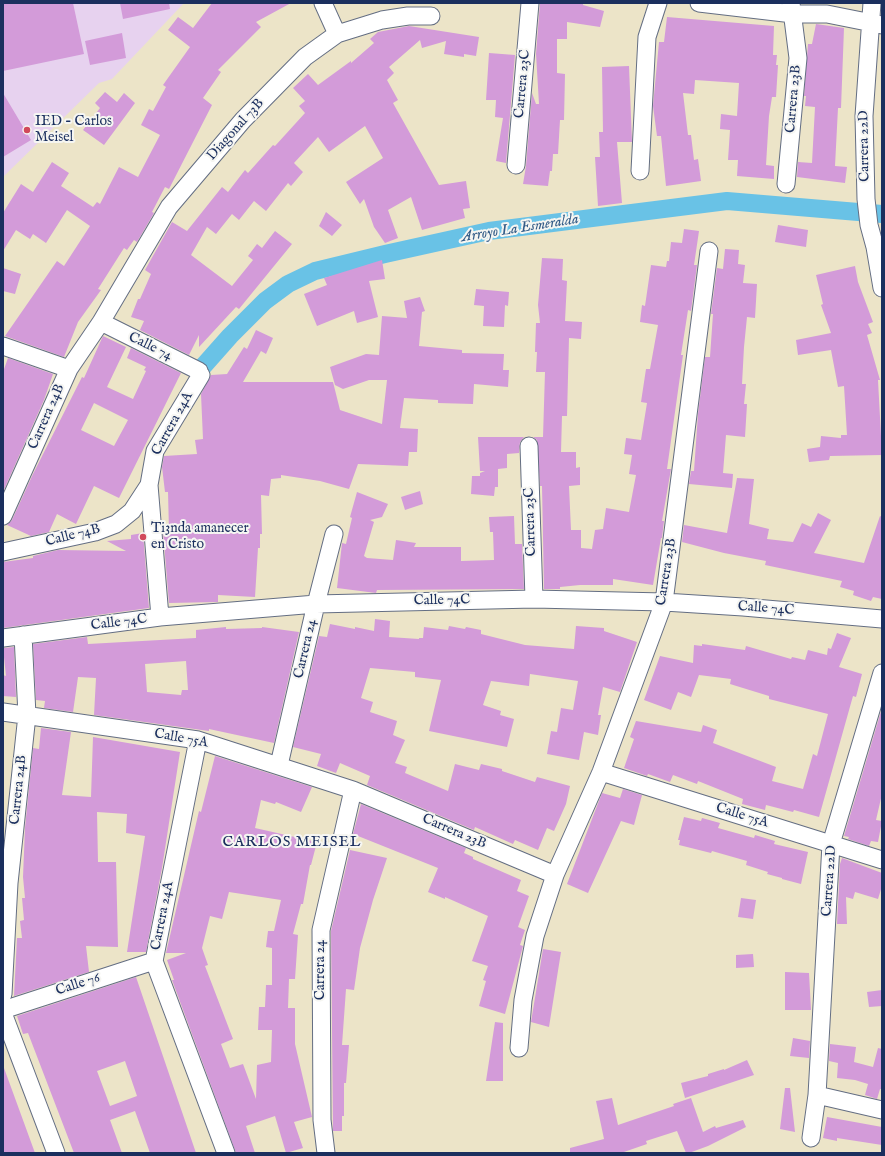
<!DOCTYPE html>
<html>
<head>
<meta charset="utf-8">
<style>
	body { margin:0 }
	#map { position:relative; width:885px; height:1156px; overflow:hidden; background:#ece4c8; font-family:"IM FELL English",serif }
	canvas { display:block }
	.frame { position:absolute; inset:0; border:4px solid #1b2f5e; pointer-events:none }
</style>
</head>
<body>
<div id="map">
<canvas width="885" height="1156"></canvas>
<div class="frame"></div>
</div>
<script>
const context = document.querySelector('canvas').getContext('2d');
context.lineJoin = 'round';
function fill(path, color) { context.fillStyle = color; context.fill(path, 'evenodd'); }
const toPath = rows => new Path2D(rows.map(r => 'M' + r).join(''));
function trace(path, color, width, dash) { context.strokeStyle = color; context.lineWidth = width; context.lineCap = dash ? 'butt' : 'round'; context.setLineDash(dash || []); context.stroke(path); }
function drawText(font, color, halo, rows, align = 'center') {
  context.font = font + ' "IM FELL English",serif'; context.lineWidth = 4; context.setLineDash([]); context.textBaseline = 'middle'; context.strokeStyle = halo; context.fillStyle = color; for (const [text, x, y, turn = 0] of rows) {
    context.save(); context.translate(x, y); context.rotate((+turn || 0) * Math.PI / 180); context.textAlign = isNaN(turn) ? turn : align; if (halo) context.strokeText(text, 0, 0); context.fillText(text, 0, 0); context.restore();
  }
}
const built = toPath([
	[3,3,184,3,112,79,99,83,3,177]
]);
const canal = toPath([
	[199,371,230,336,265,301,288,284,315,271,385,254,489,231,727,201,882,214]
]);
const building = toPath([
	[3,3,73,3,84,54,3,71],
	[120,3,169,3,170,9,123,19],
	[212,3,291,3,256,22,261,27,218,70,221,72,203,98,212,105,169,189,165,187,152,212,154,213,137,242,134,240,127,250,124,248,98,289,101,290,78,322,64,357,5,336,57,261,64,266,90,226,67,210,46,243,33,234,30,239,16,230,3,251,3,213,21,184,33,192,52,162,69,173,61,186,93,207,97,202,100,204,119,167,138,177,160,135,141,125,149,109,153,111,166,87,163,85,190,47,168,30,178,17,193,28],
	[540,3,583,3,583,5,604,11,600,27,567,22,567,39,557,39,557,73,565,74,564,120,560,120,558,154,553,154,552,171,550,171,548,186,523,184,526,166,532,93,536,104,539,104,536,54],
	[667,17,774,26,773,55,777,55,776,65,778,65,776,97,772,97,769,116,766,165,774,166,774,179,737,176,738,160,728,160,730,130,720,129,721,114,737,116,739,83,695,80,694,94,683,93,688,135,691,135,694,160,698,159,701,181,666,186,661,136,657,136,653,106,659,42,664,42],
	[816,24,844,28,841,108,838,108,835,166,847,167,845,183,797,177,798,162,812,163,815,107,805,106,806,96,804,96,808,44,812,44],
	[409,26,479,37,476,56,464,54,464,57,444,54,446,41,422,48,420,40,389,67,394,73,387,80,398,100,393,103,439,185,466,181,470,208,463,209,465,218,422,230,411,197,388,210,398,238,385,243,374,227,364,199,360,204,346,182,383,158,365,126,329,152,318,137,294,163,303,172,291,186,288,183,266,211,254,201,239,220,232,214,216,234,207,227,191,255,232,286,253,260,248,256,257,244,262,248,275,231,292,244,239,309,236,307,199,347,199,335,189,355,140,330,144,321,131,317,138,299,140,299,151,274,145,270,172,222,187,231,222,187,228,192,245,170,248,173,273,145,275,146,305,113,299,106,305,101,293,88,308,74,318,85,351,61,351,63,374,43,370,39,378,32],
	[122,33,126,58,90,65,85,41],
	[489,53,515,55,506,163,496,161,503,118,495,117,496,100,486,100],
	[629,66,632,142,617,142,622,203,598,206,595,157,600,157,599,132,603,132,602,67],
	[105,92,117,102,124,93,135,103,104,145,83,130,100,108,95,103],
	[3,93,31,140,3,157],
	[326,212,342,225,332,236,319,226],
	[778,225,808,230,806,247,775,242],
	[684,229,699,231,694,265,697,265,691,311,688,310,681,355,683,355,667,469,671,469,662,521,664,521,662,538,661,538,653,585,613,579,613,585,580,585,560,587,560,589,544,589,542,486,540,486,537,440,533,437,524,437,520,442,519,453,507,454,507,468,498,469,498,487,495,487,494,496,471,494,472,476,480,476,480,473,485,471,480,471,478,437,543,437,545,372,536,372,537,352,535,352,536,323,540,323,538,305,542,258,563,259,562,280,567,281,565,321,582,322,581,339,569,338,567,416,562,416,561,452,576,452,576,468,580,467,580,485,569,486,571,530,581,530,581,548,592,549,595,530,603,529,606,508,629,512,636,475,629,474,632,455,624,454,626,438,641,440,647,403,641,402,646,369,650,369,658,325,640,322,642,305,645,306,651,265,666,267,667,261,669,261,671,242,682,243],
	[725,249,739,250,738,264,745,265,743,283,757,284,755,318,747,317,744,347,742,384,746,384,744,404,747,404,745,437,726,435,723,473,733,474,732,488,689,484,691,471,694,471,698,414,705,357,710,357,713,314,711,314,717,268,723,269],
	[382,260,385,279,369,281,378,317,357,323,354,311,317,326,304,294,327,285,324,278],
	[855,266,858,282,873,322,868,324,872,333,867,335,880,380,878,380,882,455,830,456,829,460,809,462,807,449,820,447,821,436,841,438,841,435,847,435,844,386,838,387,831,350,798,355,796,340,831,333,821,305,823,304,816,275],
	[3,268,21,274,15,294,3,291],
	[476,289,509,292,508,306,505,305,504,327,483,326,484,306,474,305],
	[420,297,425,311,422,312,419,346,462,350,462,353,504,354,503,370,509,370,508,387,474,384,473,404,438,403,438,400,404,398,400,428,418,429,417,452,409,452,408,466,358,464,349,489,320,481,281,475,281,478,271,479,269,496,261,495,262,534,260,534,260,548,258,548,255,597,218,595,218,602,169,603,163,531,169,531,168,492,165,492,162,467,164,456,197,454,195,440,203,439,201,394,211,375,227,374,244,347,247,349,256,330,273,338,266,354,261,351,243,382,333,382,340,410,382,424,387,380,369,380,343,389,335,385,330,367,366,354,379,355,382,316,407,318,404,301],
	[103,336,126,347,107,387,133,399,146,371,144,370,146,367,127,358,131,348,181,373,119,498,94,486,76,524,57,514,49,532,31,536,7,525,12,520,33,474,82,377,84,378],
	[94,403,128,420,114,446,81,430],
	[8,358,53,374,44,400,3,492,3,372],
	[737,478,754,479,749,524,769,529,767,539,793,542,802,523,811,527,818,513,831,520,814,553,864,563,880,516,882,517,882,599,873,597,871,601,853,595,854,591,840,587,842,581,765,565,766,561,724,553,682,542,684,525,727,533],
	[420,491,423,504,405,510,401,497],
	[357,492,388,504,382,517,370,520,374,522,364,556,367,558,393,560,396,540,416,543,414,547,461,547,461,561,494,560,493,532,490,532,489,517,514,516,515,544,522,544,524,589,377,590,376,593,337,588,342,543,346,544,352,518,350,517],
	[143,533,149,608,3,628,3,562,33,558,33,556,58,550,126,551,107,541,131,539,131,535],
	[375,619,390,621,389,637,419,639,419,638,423,638,424,627,448,630,449,626,465,629,466,627,481,630,481,634,525,645,574,649,576,626,604,628,604,631,637,642,620,692,603,687,598,715,601,715,598,735,584,732,579,760,547,754,551,731,557,732,561,708,573,710,578,681,530,674,529,686,491,681,483,705,501,711,500,715,514,719,507,747,429,731,441,680,415,677,415,672,370,668,361,698,373,702,370,712,397,721,393,735,405,740,395,763,407,767,405,773,448,791,455,764,479,770,481,764,502,769,502,771,535,782,537,777,570,786,566,804,554,831,547,828,538,850,515,840,513,844,475,827,474,830,367,785,370,776,340,763,336,773,317,766,321,754,293,747,319,636,327,637,330,624,355,629,355,627,374,631],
	[226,627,226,629,262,628,262,627,299,632,274,743,209,729,209,731,94,715,96,678,78,677,73,712,44,708,45,701,36,700,33,644,87,637,88,644,196,638,196,630],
	[186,661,188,690,182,690,181,695,147,692,145,664],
	[837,633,851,638,839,667,862,674,856,697,853,696,819,817,794,810,793,812,766,805,765,810,742,804,743,799,698,781,697,784,673,775,670,782,648,774,647,776,624,768,634,739,630,737,636,721,701,732,703,725,717,730,713,743,776,767,772,781,803,789,813,754,817,756,828,714,769,699,769,696,730,684,731,679,699,675,691,697,678,692,671,710,644,700,660,656,693,663,694,645,702,646,702,644,745,650,746,646,791,659,792,657,805,660,808,650,827,655,828,648,831,649],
	[14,647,16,697,3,696,3,675,6,676,3,648],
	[882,708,882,794,876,820,882,821,878,842,871,841,869,846,848,839,849,837,844,836],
	[41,728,71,732,62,795,91,797,93,737,180,752,162,868,146,952,127,952,145,836,126,833,127,814,97,812,98,862,116,862,118,947,86,946,89,972,14,996,17,938,22,938,20,921,24,920,22,898,25,898,23,877,25,828,33,748,39,749],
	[215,756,312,787,301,812,276,802,275,804,261,800,255,828,317,842,311,865,310,865,303,904,301,904,293,934,298,935,295,979,289,979,288,1008,295,1008,295,1044,312,1117,294,1122,303,1148,286,1153,275,1116,246,1126,255,1153,236,1153,172,980,174,980,167,960,186,953,166,953,199,811,201,812],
	[229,892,281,900,274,931,268,931,266,947,272,948,272,985,266,985,265,1007,259,1007,258,1030,272,1030,271,1062,257,1065,256,1099,243,1064,230,1068,221,1044,233,1039,205,966,208,965,202,948,210,916,222,919],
	[623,789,642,795,634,825,621,821,588,893,567,884,602,793,620,798],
	[361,804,466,848,464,853,473,857,473,859,521,880,517,891,529,896,518,927,525,930,520,945,523,946,505,1014,479,1006,486,981,483,980,488,966,472,961,488,916,445,897,445,899,428,892,438,868,353,834],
	[684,817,701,821,702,818,720,823,718,828,754,838,755,835,775,841,774,844,808,852,801,884,782,879,782,878,767,874,768,872,746,865,747,861,712,851,711,853,679,845,680,840,678,840],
	[350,850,387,858,373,900,360,948,354,990,346,989,342,1045,349,1045,346,1083,344,1083,344,1116,342,1116,342,1131,333,1131,331,931],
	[842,858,882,873,882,886,878,899,855,892,853,899,846,897,847,924,837,924,840,864],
	[741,898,756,900,753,919,738,917],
	[543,949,561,952,549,1027,531,1022],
	[753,954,754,967,736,968,736,955],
	[785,972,809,973,811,1010,785,1010],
	[136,977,196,1153,150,1153,135,1111,110,1120,122,1153,74,1153,28,1033,23,1034,17,1016],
	[125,1061,137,1096,110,1106,97,1071],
	[882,990,882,1006,869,1007,867,992],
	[495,1022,503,1023,503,1081,486,1081],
	[793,1038,810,1041,809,1058,790,1056],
	[830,1044,856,1047,854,1062,873,1067,878,1048,882,1049,882,1089,880,1089,877,1099,865,1095,868,1084,855,1080,837,1078,838,1063,829,1061],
	[747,1060,754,1075,685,1098,681,1083,708,1076,708,1074,724,1069,724,1070],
	[3,1068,4,1068,35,1153,3,1153],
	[785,1088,790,1088,795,1132,780,1129],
	[612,1098,618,1125,674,1106,673,1104,691,1098,703,1132,715,1126,716,1128,743,1120,746,1127,708,1146,689,1153,686,1153,677,1131,646,1141,647,1144,621,1153,570,1153,570,1148,604,1139,596,1101],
	[827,1117,882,1127,882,1145,837,1138,837,1141,823,1138]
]);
const minor = toPath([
	[323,3,337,34],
	[699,3,793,14,827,14,882,25],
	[872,3,864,116,866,199,869,225,875,247,882,288],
	[516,165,530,3],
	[640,171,647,37,658,3],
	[786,184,798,58,791,3],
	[101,322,199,371],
	[3,346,69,369],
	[529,446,534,599],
	[3,516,69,369,101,322,169,207,243,120,305,57,337,34,382,20,408,16,431,16],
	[3,552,95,532,116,524,132,511,149,485],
	[160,617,149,485,155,451,201,375],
	[3,638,160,617,316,604,534,599,664,602,743,607,882,619],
	[3,712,198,740,353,790,555,875],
	[198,740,154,961,226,1153],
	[279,765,316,604,334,534],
	[601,772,882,860],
	[3,994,9,883,27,715,23,635],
	[3,1010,154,961],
	[3,1013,56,1153],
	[519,1048,523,1000,535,936,555,875,601,772,664,602,709,251],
	[817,1095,882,1110],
	[811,1138,817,1095,831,844,882,673],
	[326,1153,322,1120,321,930,353,790]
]);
const markers = [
	[27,130,4,"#d1495b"],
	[143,537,4,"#d1495b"]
];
const streetNames = [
	["Carrera 23C",523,84,-85],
	["Carrera 23B",794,99,-85],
	["Diagonal 73B",236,130,-48],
	["Carrera 22D",865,146,-91],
	["Calle 74",150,347,26],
	["Carrera 24B",47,417,-66],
	["Carrera 24A",173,424,-61],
	["Carrera 23C",531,522,-92],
	["Calle 74B",73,536,-14],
	["Carrera 23B",667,572,-81],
	["Calle 74C",442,601,-1],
	["Calle 74C",766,609,4],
	["Calle 74C",119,623,-7],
	["Carrera 24",306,649,-77],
	["Calle 75A",181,739,10],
	["Carrera 24B",19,790,-84],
	["Calle 75A",742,816,17],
	["Carrera 23B",454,832,23],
	["Carrera 22D",830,881,-86],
	["Carrera 24A",163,916,-79],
	["Carrera 24",321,970,-90],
	["Calle 76",78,985,-18]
];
const poiNames = [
	["IED - Carlos",35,122],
	["Meisel",35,138],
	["Ti3nda amanecer",151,529],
	["en Cristo",151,545]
];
const waterNames = [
	["Arroyo La Esmeralda",520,229,-9]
];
const neighbourhoodNames = [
	["CARLOS MEISEL",292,843]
];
fill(built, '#e7d2ef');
trace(canal, '#69c2e6', 18);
fill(building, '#d39bd9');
trace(minor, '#646e83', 19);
trace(minor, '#fff', 17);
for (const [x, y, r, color] of markers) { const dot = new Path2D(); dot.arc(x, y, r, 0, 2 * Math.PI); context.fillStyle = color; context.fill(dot); trace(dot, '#f6f6f2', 1.5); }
drawText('14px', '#1b2f5e', '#f6f6f2', streetNames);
drawText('14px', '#1b2f5e', '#f6f6f2', poiNames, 'left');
drawText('italic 15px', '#325b87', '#f6f6f2', waterNames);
context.letterSpacing = '1px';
drawText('15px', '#1b2f5e', '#f6f6f2', neighbourhoodNames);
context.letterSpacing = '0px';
</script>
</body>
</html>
